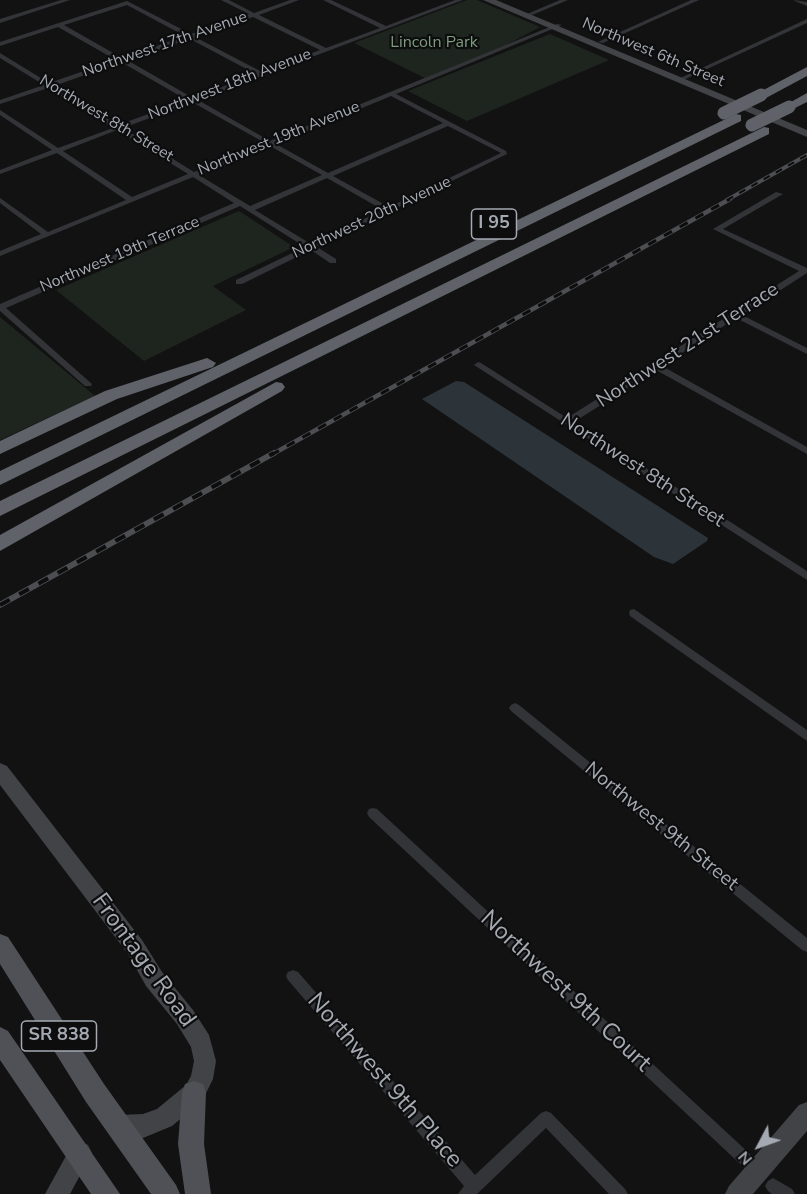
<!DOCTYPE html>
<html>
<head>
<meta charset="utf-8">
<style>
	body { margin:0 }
	#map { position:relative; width:807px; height:1194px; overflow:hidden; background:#121213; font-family:"Nunito Sans",sans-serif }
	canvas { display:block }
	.north { position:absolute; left:729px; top:1116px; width:60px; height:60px; -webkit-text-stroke:4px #0d0d0e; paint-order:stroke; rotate:229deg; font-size:16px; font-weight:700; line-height:24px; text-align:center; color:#a4a9b2 }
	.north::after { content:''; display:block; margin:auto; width:21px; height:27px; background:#a4a9b2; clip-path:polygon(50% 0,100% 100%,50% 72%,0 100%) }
</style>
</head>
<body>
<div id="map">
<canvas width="807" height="1194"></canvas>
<div class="north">N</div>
</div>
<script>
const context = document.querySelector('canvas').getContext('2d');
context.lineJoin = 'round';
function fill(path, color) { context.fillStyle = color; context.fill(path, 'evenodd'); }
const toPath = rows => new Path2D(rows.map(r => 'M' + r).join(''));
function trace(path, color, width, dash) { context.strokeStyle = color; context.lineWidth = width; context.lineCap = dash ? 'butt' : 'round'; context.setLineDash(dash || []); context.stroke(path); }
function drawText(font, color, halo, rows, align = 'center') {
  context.font = font + ' "Nunito Sans",sans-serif'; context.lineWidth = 4.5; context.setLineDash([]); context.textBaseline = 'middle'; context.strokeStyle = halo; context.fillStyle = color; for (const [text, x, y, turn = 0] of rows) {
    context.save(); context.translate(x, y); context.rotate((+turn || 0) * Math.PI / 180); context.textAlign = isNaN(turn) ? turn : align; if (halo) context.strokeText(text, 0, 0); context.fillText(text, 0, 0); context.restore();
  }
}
const green = toPath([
	[467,0,477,0,540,27,506,45,425,78,354,43],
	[550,34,609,60,467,121,408,91],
	[239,211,294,247,213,286,246,310,144,361,56,290],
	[0,317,95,396,0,440]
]);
const water = toPath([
	[456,381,464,382,697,531,708,538,707,541,673,564,654,557,422,399]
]);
const street = toPath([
	[61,0,70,0,0,23,0,19,61,0],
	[221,0,229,0,254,13,290,0,299,0,259,15,326,48,380,28,323,0,331,0,386,26,455,0,463,0,198,100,270,141,557,24,562,25,396,94,506,151,507,154,317,247,336,259,336,263,330,263,311,250,242,284,236,284,236,280,305,247,240,206,6,308,92,384,91,386,85,386,0,311,0,304,234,203,193,177,0,256,0,251,41,234,0,203,0,198,48,232,126,200,57,153,0,174,0,170,52,150,0,115,0,110,58,148,113,128,48,88,0,104,0,100,44,85,0,58,0,53,49,83,116,60,58,27,0,46,0,42,127,1,191,34,249,14,221,0],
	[127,5,185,36,122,58,64,25,127,5],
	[253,17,320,50,262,72,195,37,253,17],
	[190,39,256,74,193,98,127,60,190,39],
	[121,62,187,100,118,125,54,86,121,62],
	[391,96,443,123,328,173,276,144,391,96],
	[192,102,265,143,194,172,123,128,192,102],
	[448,126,501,153,389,207,333,176,448,126],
	[117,130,188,174,132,197,63,151,117,130],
	[270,146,322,175,250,206,199,175,270,146],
	[327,178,383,210,311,244,255,210,327,178],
	[560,0,568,0,532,15,527,14,560,0],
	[691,0,699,0,603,43,598,42,691,0],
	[794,0,807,2,807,6,795,1,794,0],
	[807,19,807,23,681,81,676,80,807,19],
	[776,192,783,194,723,229,807,268,807,273,742,315,807,348,807,354,736,318,662,366,807,447,807,454,656,370,574,422,807,571,807,580,474,365,478,362,481,363,567,418,799,271,713,229,776,192],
	[634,609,807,730,807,741,630,616,629,613,630,610,634,609],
	[515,703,519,705,807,938,807,952,802,950,511,711,509,708,511,705,515,703],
	[373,808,377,809,762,1165,765,1170,762,1175,757,1178,752,1175,369,817,367,813,369,809,373,808],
	[293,970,298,972,475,1175,541,1113,546,1111,551,1113,625,1189,628,1194,609,1194,546,1128,477,1194,458,1194,464,1186,288,980,286,976,288,972,293,970],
	[773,1178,792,1189,795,1194,772,1194,768,1191,765,1186,768,1181,773,1178]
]);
const secondary = toPath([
	[483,0,496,0,807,130,807,137,483,0],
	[0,763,7,766,142,940,162,972,193,1010,209,1035,216,1061,213,1079,202,1101,172,1126,143,1138,119,1139,111,1135,107,1127,111,1119,119,1115,143,1114,157,1109,186,1085,191,1076,194,1061,191,1047,177,1024,146,986,128,954,0,785,0,763],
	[807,1102,807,1131,753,1194,725,1194,729,1186,799,1105,807,1102],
	[80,1141,88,1145,92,1153,70,1194,45,1194,72,1145,80,1141]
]);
const primary = toPath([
	[0,934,8,937,104,1084,176,1185,180,1194,151,1194,86,1102,0,964,0,934],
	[0,1027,8,1031,120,1194,91,1194,0,1060,0,1027],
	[194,1081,203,1084,206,1093,204,1144,211,1194,185,1194,178,1144,182,1093,185,1084,194,1081]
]);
const highway = toPath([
	[807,67,807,76,766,98,756,98,754,95,807,67],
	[807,93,807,102,789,111,782,107,807,93],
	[736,114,741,115,741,121,0,485,0,471,736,114],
	[764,127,769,128,769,134,0,516,0,501,764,127],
	[207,358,216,363,213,367,117,399,0,454,0,441,105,391,207,358],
	[276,382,282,383,285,387,282,391,0,551,0,535,276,382]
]);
const railFar2 = toPath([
	[727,200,807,155]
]);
const railFar1 = toPath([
	[271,455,730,199]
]);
const rail = toPath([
	[0,605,274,453]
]);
const highwayBridge = toPath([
	[724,113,761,95],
	[752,125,789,107]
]);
const farParknames = [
	["Lincoln Park",434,43]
];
const farStreetnames = [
	["Northwest 17th Avenue",165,45,-19],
	["Northwest 6th Street",653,53,23],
	["Northwest 18th Avenue",230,85,-21],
	["Northwest 8th Street",106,119,31],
	["Northwest 19th Avenue",279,139,-22],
	["Northwest 20th Avenue",372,218,-25],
	["Northwest 19th Terrace",120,255,-23]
];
const shields = [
	[494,224,45],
	[59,1036,75]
];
const shieldNames = [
	["I 95",494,224],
	["SR 838",59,1036]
];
const streetNames = [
	["Northwest 21st Terrace",688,346,-33],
	["Northwest 8th Street",642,471,33],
	["Northwest 9th Street",661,827,39]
];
const nearStreetnames = [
	["Frontage Road",143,961,54],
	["Northwest 9th Court",565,992,43],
	["Northwest 9th Place",384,1081,49]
];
fill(green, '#1e251f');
fill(water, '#2c343a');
fill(street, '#333438');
fill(secondary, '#414347');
fill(primary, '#4f5156');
fill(highway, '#5f6268');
trace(railFar2, '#4c4e52', 4);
trace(railFar1, '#4c4e52', 4.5);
trace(rail, '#4c4e52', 6);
trace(railFar2, '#0d0d0e', 2, [7]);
trace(railFar1, '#0d0d0e', 3, [9]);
trace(rail, '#0d0d0e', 4, [11]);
trace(highwayBridge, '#5f6268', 13);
drawText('16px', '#7d9c7d', '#0d0d0e', farParknames);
drawText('16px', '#a4a9b2', '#0d0d0e', farStreetnames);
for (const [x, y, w] of shields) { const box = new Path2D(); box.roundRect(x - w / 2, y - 15, w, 30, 4.5); context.fillStyle = '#0d0d0e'; context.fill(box); trace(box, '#a4a9b2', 1.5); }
drawText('bold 18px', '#a4a9b2', null, shieldNames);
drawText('20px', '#a4a9b2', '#0d0d0e', streetNames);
drawText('24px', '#a4a9b2', '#0d0d0e', nearStreetnames);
</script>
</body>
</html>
